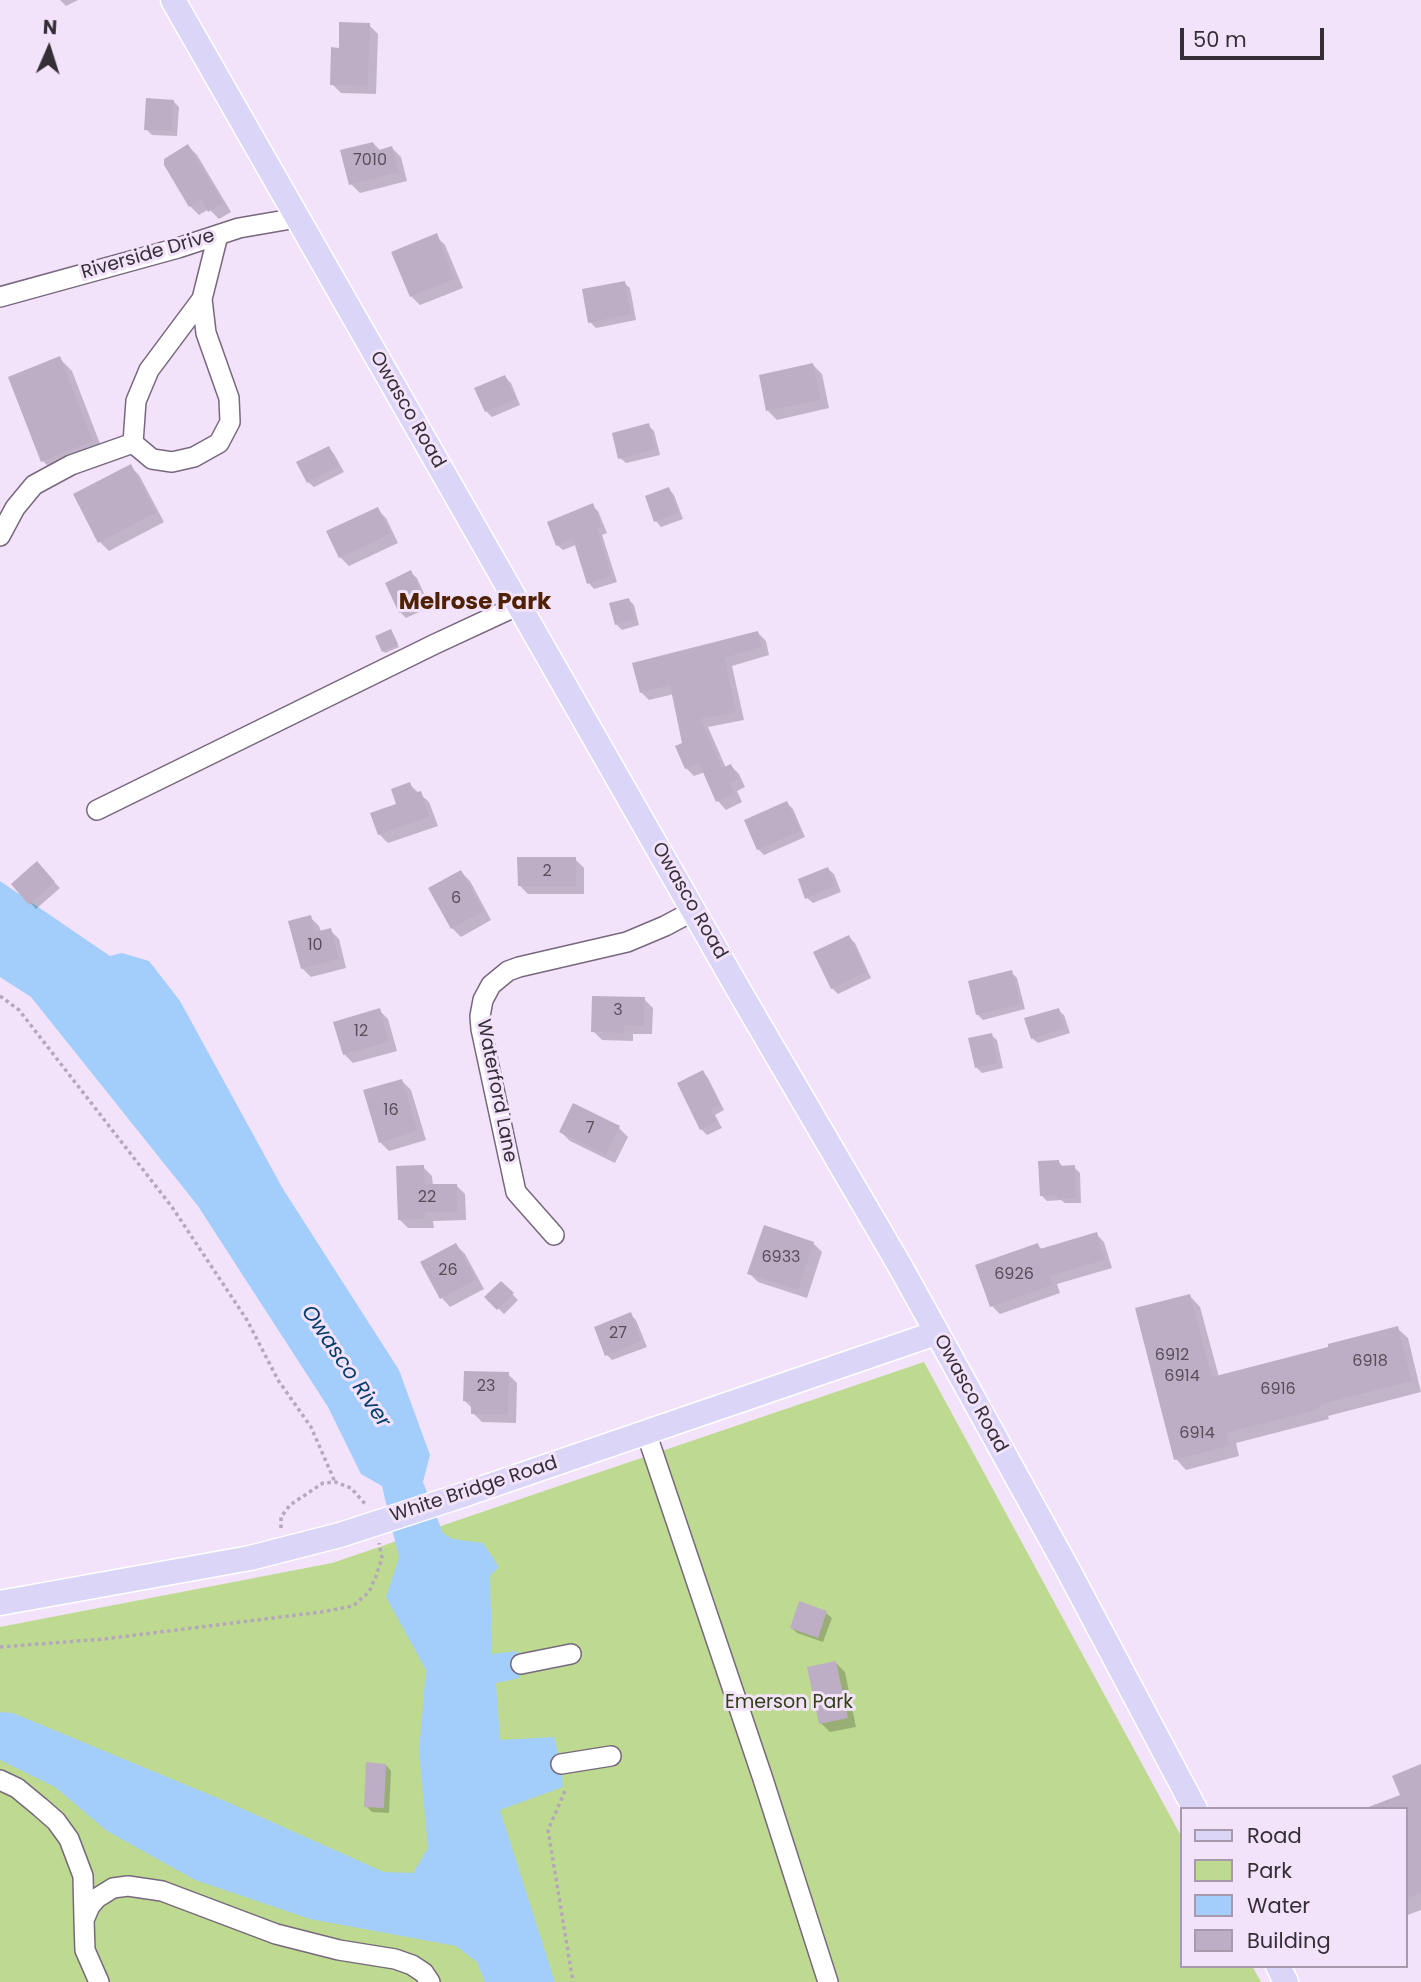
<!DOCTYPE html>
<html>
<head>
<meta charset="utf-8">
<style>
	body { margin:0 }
	#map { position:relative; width:1421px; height:1982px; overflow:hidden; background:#f2e2fa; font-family:Poppins,sans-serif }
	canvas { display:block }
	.legend { position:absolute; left:1180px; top:1807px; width:228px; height:161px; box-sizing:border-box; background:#f2e2fa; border:2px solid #a69aac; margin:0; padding:9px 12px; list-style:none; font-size:21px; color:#342e37 }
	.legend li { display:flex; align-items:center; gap:14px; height:35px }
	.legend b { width:35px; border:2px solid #a69aac }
	.north { position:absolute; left:14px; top:14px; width:70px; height:70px; -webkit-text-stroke:5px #f2e2fa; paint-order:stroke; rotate:3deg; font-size:19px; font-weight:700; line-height:28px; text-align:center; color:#342e37 }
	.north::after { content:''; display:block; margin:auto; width:24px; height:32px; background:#342e37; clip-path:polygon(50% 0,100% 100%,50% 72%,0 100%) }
	.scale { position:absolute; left:1180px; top:28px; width:144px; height:32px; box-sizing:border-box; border:4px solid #342e37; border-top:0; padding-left:9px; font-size:21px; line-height:24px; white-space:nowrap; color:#342e37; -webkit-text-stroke:5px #f2e2fa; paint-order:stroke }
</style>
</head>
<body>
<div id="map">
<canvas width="1421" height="1982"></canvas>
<ul class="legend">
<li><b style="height:9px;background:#dbd6f7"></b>Road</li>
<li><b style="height:19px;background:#beda91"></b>Park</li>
<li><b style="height:19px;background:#a3cefb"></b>Water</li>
<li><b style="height:19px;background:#beaec5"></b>Building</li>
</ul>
<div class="north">N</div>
<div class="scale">50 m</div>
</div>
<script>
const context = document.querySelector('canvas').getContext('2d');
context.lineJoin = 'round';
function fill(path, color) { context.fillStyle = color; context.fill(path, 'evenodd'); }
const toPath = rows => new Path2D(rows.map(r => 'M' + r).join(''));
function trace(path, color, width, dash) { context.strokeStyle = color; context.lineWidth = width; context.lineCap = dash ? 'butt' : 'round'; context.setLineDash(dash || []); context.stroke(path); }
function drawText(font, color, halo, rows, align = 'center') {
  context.font = font + ' Poppins,sans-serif'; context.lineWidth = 6; context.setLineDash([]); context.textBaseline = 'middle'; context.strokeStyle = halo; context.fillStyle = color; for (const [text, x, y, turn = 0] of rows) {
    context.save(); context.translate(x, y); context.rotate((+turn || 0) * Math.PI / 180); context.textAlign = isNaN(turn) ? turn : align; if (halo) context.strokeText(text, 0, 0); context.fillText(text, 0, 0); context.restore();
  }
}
const green = toPath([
	[924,1362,1181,1836,1181,1966,1252,1966,1261,1982,0,1982,0,1627,332,1563]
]);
const water = toPath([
	[0,881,110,956,122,953,149,961,180,1001,283,1189,399,1370,430,1455,423,1482,443,1533,453,1539,483,1543,499,1567,490,1576,492,1654,517,1651,521,1664,520,1678,496,1683,500,1740,554,1737,561,1764,563,1787,500,1810,555,1982,485,1982,477,1962,456,1946,310,1919,195,1880,107,1831,55,1787,0,1760,0,1712,13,1713,225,1801,384,1872,413,1873,428,1848,419,1752,426,1670,386,1597,399,1558,382,1486,361,1474,328,1407,198,1206,31,997,0,977]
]);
const shadow = toPath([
	[60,0,78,0,66,6],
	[369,25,378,34,376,94,341,93,332,84],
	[173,101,179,107,177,136,152,135,146,129],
	[373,143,381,151,392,148,401,157,407,181,360,193,351,184],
	[188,146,197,155,231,212,219,219,209,209,199,215,190,206],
	[436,236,445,245,463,288,420,305,411,296],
	[624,283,630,288,636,320,596,328,590,322],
	[59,358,72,371,104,454,55,473,43,461],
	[813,365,822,374,829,408,777,420,768,411],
	[505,377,511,383,520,405,492,417,486,411],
	[648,425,654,431,660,455,626,463,620,458],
	[329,448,334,454,344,472,314,487,308,482],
	[130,466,139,475,164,522,109,551,100,542],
	[669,489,674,495,683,519,661,527,656,521],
	[592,506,598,511,607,533,602,535,617,582,594,589,589,583,576,545,563,550,557,545],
	[377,509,386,518,398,543,349,566,340,557,328,532],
	[411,573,417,578,430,607,406,618,400,612],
	[628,599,634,605,639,625,622,630,616,624],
	[391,631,399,647,385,653,383,651],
	[758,633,766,641,769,655,732,666,744,720,708,727,726,768,731,766,739,774,745,787,737,791,742,802,726,810,718,801,705,772,694,776,686,768,685,744,674,694,649,700,641,692],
	[409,784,429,802,438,826,388,843,379,834],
	[787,803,793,809,805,837,764,855,758,849,746,821],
	[575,859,584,868,584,894,528,894,519,885],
	[37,864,60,888,36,909,13,884],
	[828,869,834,874,841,892,813,903,807,898],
	[461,872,470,881,491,920,461,937,452,928],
	[310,917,319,926,321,932,330,930,339,939,346,968,311,977,302,968],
	[849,937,855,943,871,978,838,994,832,988],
	[1011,972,1017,978,1025,1009,983,1020,977,1014],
	[644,999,653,1008,652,1034,633,1034,633,1041,602,1040,593,1031],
	[379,1010,388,1019,397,1051,353,1063,344,1054],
	[1058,1010,1064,1015,1070,1033,1038,1043,1032,1038],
	[991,1035,997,1040,1003,1068,982,1073,976,1067],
	[703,1072,708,1078,724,1110,715,1115,722,1128,707,1135,701,1129],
	[402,1081,411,1090,426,1140,389,1151,380,1142],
	[574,1105,619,1128,628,1137,615,1163,570,1141,561,1132],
	[1059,1162,1064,1168,1074,1167,1080,1173,1081,1203,1065,1203,1061,1200,1047,1201,1041,1195],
	[423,1167,432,1176,433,1186,456,1185,465,1194,466,1220,433,1221,434,1228,408,1228,399,1219],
	[1096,1234,1104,1242,1112,1268,1057,1284,1060,1293,1000,1314,992,1306,1037,1245,1043,1250],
	[813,1243,822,1252,807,1298,758,1282,749,1273],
	[456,1245,465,1254,484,1289,450,1307,442,1298],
	[501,1283,518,1300,504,1314,487,1297],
	[1190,1296,1200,1307,1219,1377,1331,1348,1397,1328,1408,1338,1421,1392,1328,1416,1329,1419,1236,1443,1239,1456,1186,1470,1176,1459],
	[630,1314,636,1320,647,1347,612,1360,607,1355],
	[508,1374,517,1383,516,1423,482,1422,473,1413,473,1409,465,1401],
	[826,1613,832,1618,823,1642,797,1633,792,1628],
	[836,1663,845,1672,856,1727,830,1732,821,1723],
	[386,1765,391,1771,389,1813,372,1812,366,1806],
	[1421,1766,1421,1910,1405,1916,1405,1809,1369,1809,1402,1796]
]);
const building = toPath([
	[339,22,370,23,368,86,330,85,331,47,339,48],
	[146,98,174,100,172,131,144,130],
	[373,142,376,151,392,146,399,172,349,185,340,150],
	[188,144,223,203,208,212,201,199,189,207,164,165,164,159],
	[437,233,455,279,410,297,391,252],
	[625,281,631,314,588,323,582,289],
	[60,356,93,441,41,462,8,377],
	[813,363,821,400,766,411,759,375],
	[505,375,516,399,485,412,474,388],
	[649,423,656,449,618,459,612,433],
	[329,446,339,466,307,483,296,462],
	[131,464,156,513,98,543,73,494],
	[669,487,679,513,654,522,645,496],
	[593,503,602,527,597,529,612,576,587,584,573,539,556,546,547,522],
	[378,507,391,534,339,558,326,531],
	[411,570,425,601,399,613,385,583],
	[629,598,635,619,615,625,609,603],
	[391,629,398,644,382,652,375,636],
	[758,631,762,647,725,658,736,712,701,719,722,768,731,764,738,779,730,783,735,794,716,802,699,763,685,769,675,746,682,743,670,685,640,693,632,663],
	[410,782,414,793,421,791,430,817,378,835,370,813,396,804,391,789],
	[787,801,801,831,757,850,744,820],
	[517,857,576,857,576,886,518,886],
	[37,861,55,882,29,905,11,884],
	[828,867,836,886,805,899,798,879],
	[461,870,484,911,451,929,428,888],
	[311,915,315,932,331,928,339,959,301,969,288,921],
	[849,935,867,972,831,989,813,952],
	[1012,970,1021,1004,976,1015,968,981],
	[592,996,645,997,644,1026,625,1025,624,1033,591,1032],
	[380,1008,389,1042,343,1055,333,1022],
	[1059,1008,1065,1028,1031,1039,1024,1018],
	[992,1033,998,1063,975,1068,968,1038],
	[703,1070,720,1104,711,1109,717,1122,700,1130,677,1083],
	[402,1079,418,1131,379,1143,363,1090],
	[573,1103,620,1126,606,1155,559,1132],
	[1059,1160,1059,1166,1075,1165,1076,1198,1057,1198,1057,1195,1040,1196,1038,1161],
	[424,1165,425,1184,457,1184,457,1212,425,1212,425,1219,398,1220,396,1166],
	[764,1225,814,1242,798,1290,747,1274],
	[1097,1232,1105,1260,1050,1276,1053,1285,990,1307,975,1265,1038,1243,1040,1249],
	[456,1243,476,1280,440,1299,420,1262],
	[501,1281,514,1293,497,1310,484,1297],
	[1190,1294,1212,1377,1328,1347,1328,1344,1398,1326,1412,1381,1319,1405,1320,1409,1226,1433,1229,1446,1174,1460,1135,1308],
	[631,1312,642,1341,605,1356,594,1327],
	[464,1371,509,1372,508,1415,471,1414,471,1402,463,1401],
	[799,1601,827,1611,818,1638,790,1628],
	[836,1661,848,1718,819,1724,807,1667],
	[366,1762,386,1764,384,1808,364,1807],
	[1421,1764,1421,1893,1405,1899,1405,1809,1366,1808,1400,1795,1392,1776]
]);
const path = toPath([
	[0,996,19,1010,172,1207,247,1320,278,1380,311,1427,335,1482],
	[281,1528,281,1517,290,1505,323,1483,335,1482,351,1488,367,1506],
	[0,1647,104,1639,321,1612,353,1606,369,1592,376,1576,382,1558,379,1543],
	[565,1791,548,1830,573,1982]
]);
const minor = toPath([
	[0,297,178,248,239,228,297,218],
	[133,443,152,459,172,462,194,457,219,443,230,422,229,398,206,333,202,299],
	[0,536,15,508,34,485,71,465,133,443,136,401,149,370,202,299,218,235],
	[97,810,435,644,519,605],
	[554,1235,516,1192,481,1029,480,1016,483,1000,491,985,508,971,519,967,627,942,665,926,695,910],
	[646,1432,763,1779,828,1982],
	[521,1664,571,1654],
	[561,1764,611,1756],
	[0,1780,17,1788,40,1807,56,1821,69,1839,83,1876,84,1919],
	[99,1982,85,1950,84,1920,90,1906,97,1898,113,1888,128,1886,162,1891,276,1934,339,1950,395,1959,412,1965,424,1973,430,1982]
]);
const major = toPath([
	[173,0,741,994,900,1266,1066,1566,1195,1809],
	[466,1494,936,1333],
	[0,1603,250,1558,340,1535],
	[1278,1966,1286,1982]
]);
const majorBridge = toPath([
	[340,1535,466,1494]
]);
const numberNames = [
	["7010",370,161],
	["2",547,872],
	["6",456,899],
	["10",315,946],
	["3",618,1011],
	["12",361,1032],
	["16",391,1111],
	["7",590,1129],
	["22",427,1198],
	["6933",781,1258],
	["26",448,1271],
	["6926",1014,1275],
	["27",618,1334],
	["6912",1172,1356],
	["6918",1370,1362],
	["6914",1182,1377],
	["23",486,1387],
	["6916",1278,1390],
	["6914",1197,1434]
];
const streetNames = [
	["Riverside Drive",148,255,-16],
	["Owasco Road",407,410,60],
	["Owasco Road",689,901,60],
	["Waterford Lane",496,1091,79],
	["Owasco Road",970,1394,61],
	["White Bridge Road",474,1490,-18]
];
const parkNames = [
	["Emerson Park",789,1703]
];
const waterNames = [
	["Owasco River",345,1367,56]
];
const quarterNames = [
	["Melrose Park",475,603]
];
fill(green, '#beda91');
fill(water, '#a3cefb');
fill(shadow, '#0003');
fill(building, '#beaec5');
trace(minor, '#77687d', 22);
trace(major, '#fff', 27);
trace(path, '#b5a8bb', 3.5, [3.5, 3.5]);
trace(minor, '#fff', 19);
trace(major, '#dbd6f7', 24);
trace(majorBridge, '#fff', 27, []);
trace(majorBridge, '#dbd6f7', 24);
drawText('16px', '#564e5a', null, numberNames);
drawText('19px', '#342e37', '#f2e2fa', streetNames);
drawText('19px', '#313f17', '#f2e2fa', parkNames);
drawText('italic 21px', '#033e6b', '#f2e2fa', waterNames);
drawText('bold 23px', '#4f2102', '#f2e2fa', quarterNames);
</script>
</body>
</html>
